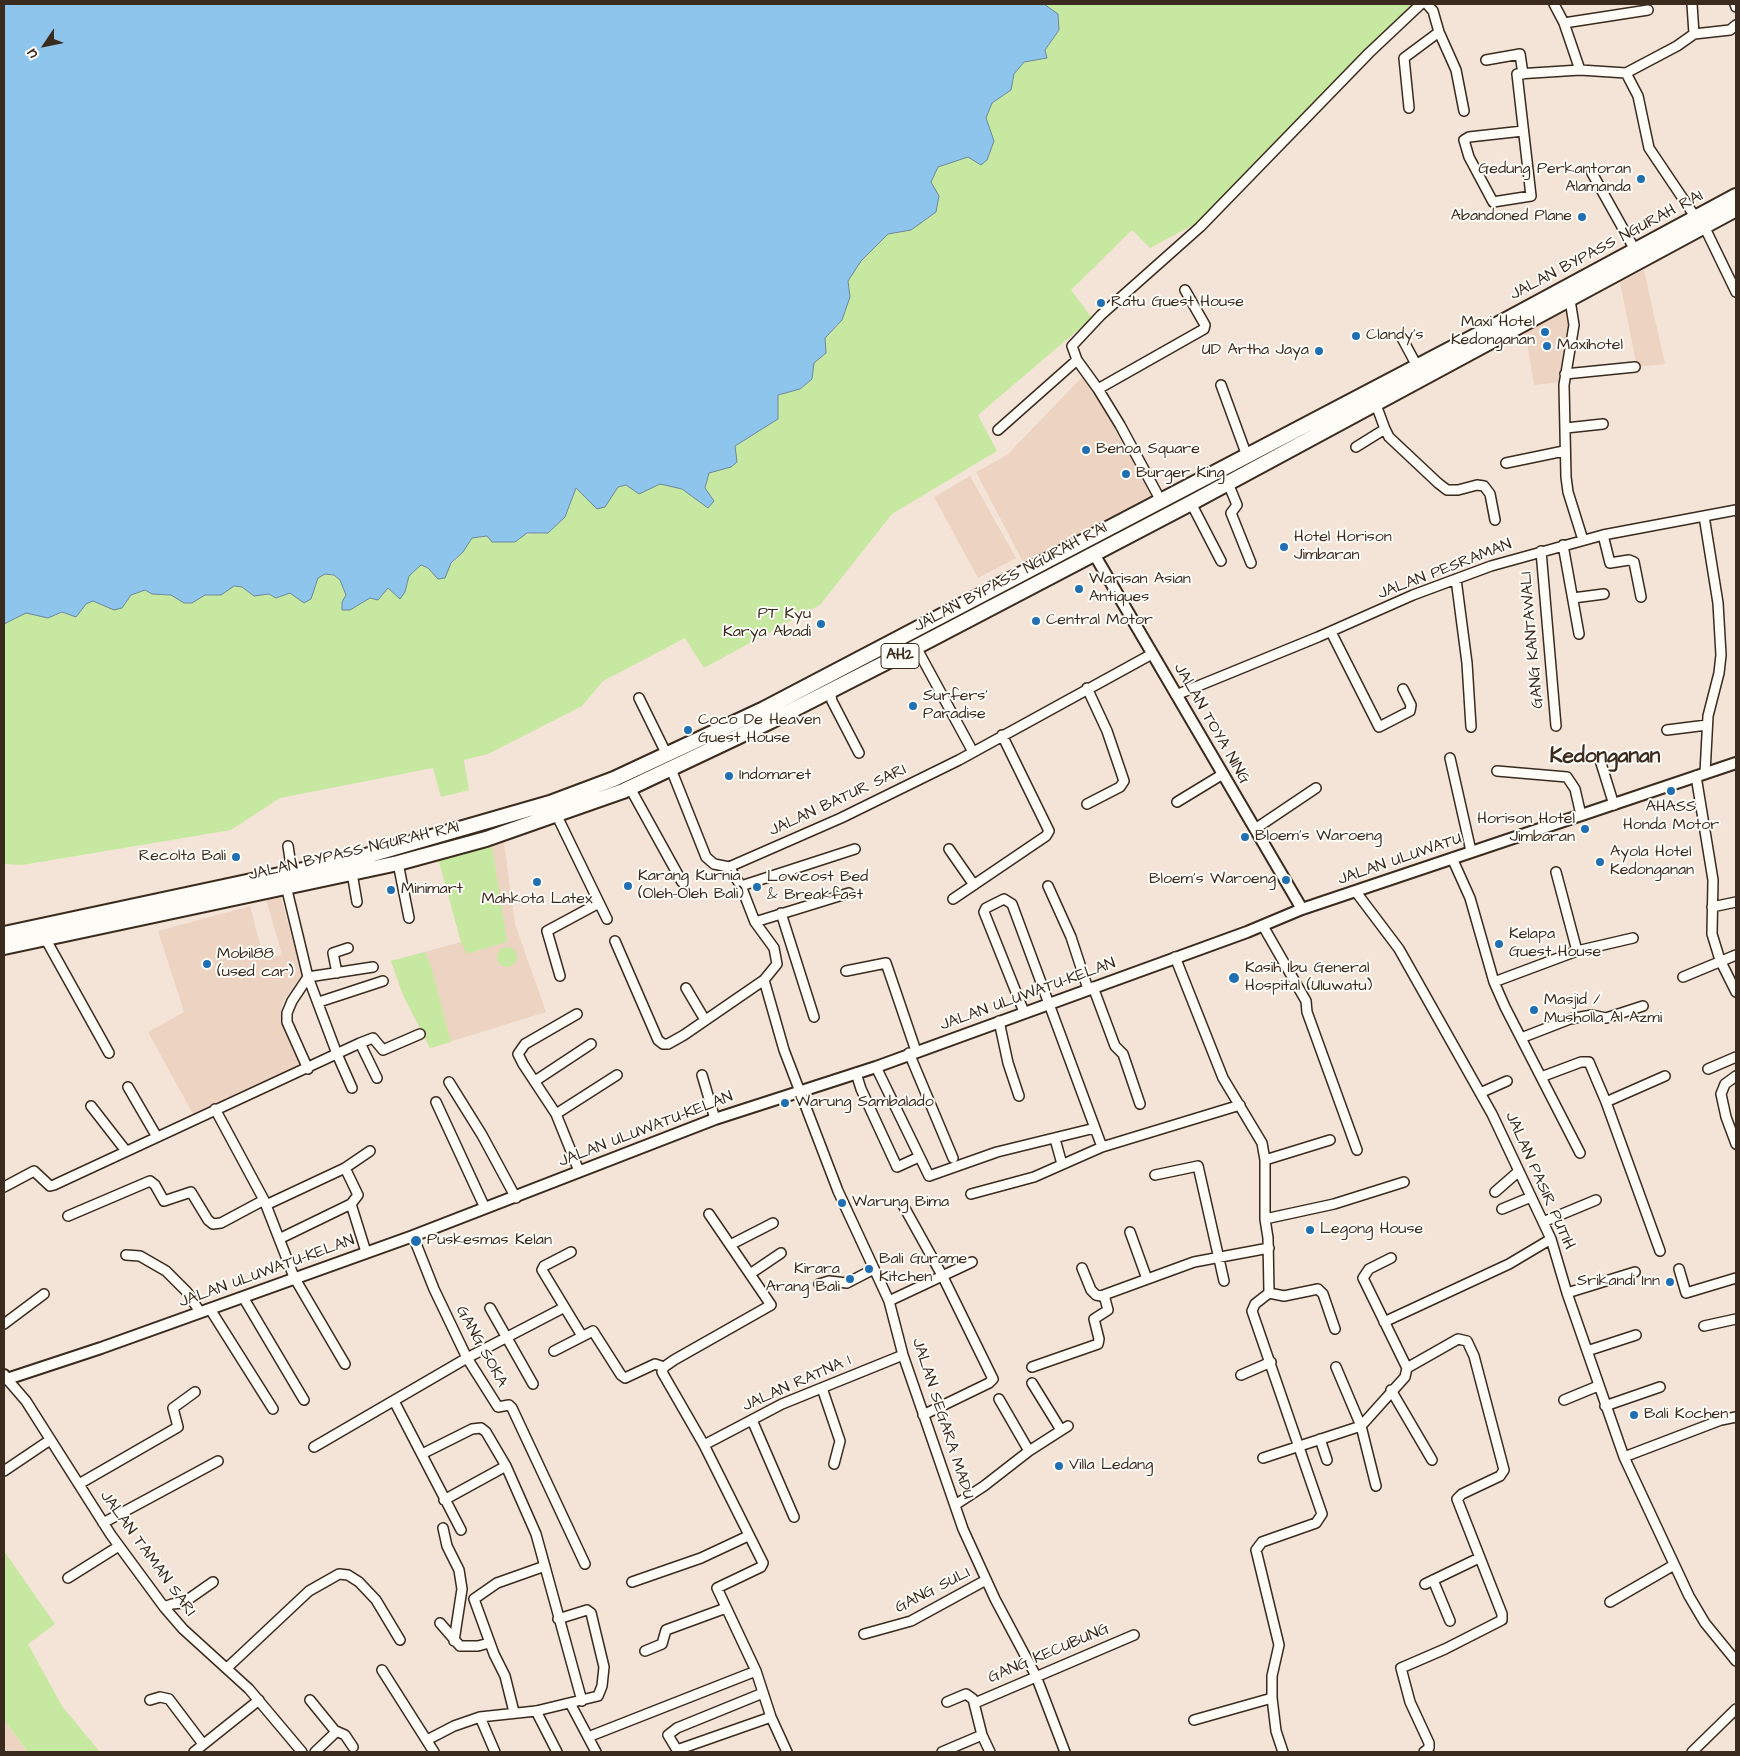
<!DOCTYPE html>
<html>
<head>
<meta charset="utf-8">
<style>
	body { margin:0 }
	#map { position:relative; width:1740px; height:1756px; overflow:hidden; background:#f4e4d8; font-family:"Architects Daughter",sans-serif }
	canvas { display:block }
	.frame { position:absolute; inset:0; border:5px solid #3b2a1e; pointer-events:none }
	.north { position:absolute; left:20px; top:20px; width:50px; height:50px; -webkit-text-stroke:4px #fdfcf7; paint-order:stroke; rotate:236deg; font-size:14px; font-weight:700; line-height:20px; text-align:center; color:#3b2a1e }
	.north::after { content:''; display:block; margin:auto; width:18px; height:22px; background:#3b2a1e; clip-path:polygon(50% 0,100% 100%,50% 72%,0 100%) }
</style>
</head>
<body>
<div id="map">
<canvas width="1740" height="1756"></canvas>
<div class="frame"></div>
<div class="north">U</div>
</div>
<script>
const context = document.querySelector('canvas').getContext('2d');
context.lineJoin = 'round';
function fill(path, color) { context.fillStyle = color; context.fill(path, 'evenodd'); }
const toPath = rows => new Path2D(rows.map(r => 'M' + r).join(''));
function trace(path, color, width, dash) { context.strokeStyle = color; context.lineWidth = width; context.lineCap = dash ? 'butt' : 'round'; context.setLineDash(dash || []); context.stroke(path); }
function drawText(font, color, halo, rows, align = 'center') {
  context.font = font + ' "Architects Daughter",sans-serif'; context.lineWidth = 4; context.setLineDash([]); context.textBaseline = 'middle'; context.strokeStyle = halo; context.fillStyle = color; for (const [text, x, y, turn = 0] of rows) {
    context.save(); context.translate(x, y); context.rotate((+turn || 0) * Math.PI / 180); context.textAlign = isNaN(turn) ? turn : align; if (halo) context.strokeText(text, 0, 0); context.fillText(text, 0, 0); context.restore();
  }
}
const built = toPath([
	[1644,270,1665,364,1637,367,1620,282],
	[1567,307,1572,320,1561,382,1534,385,1525,331],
	[1083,376,1105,408,1107,407,1154,496,1024,564,976,472,1007,455],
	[970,476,1016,558,978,578,934,497],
	[503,835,515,924,546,1012,430,1048,403,995,391,961,461,942,438,858],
	[281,897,302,975,284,1000,281,1009,282,1020,303,1067,193,1114,148,1032,184,1012,158,931,250,906,264,959,282,955,266,899],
	[4,1720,24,1747,28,1752,4,1752]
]);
const green = toPath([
	[1044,4,1433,4,1396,21,1206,218,1150,248,1132,230,1071,290,1092,318,978,415,997,451,892,514,820,605,704,668,685,638,603,681,582,706,488,754,464,760,469,790,441,797,433,768,280,798,231,830,22,865,4,864,4,624,26,613,48,618,93,601,122,608,131,595,145,590,152,594,171,595,184,603,192,603,205,595,221,595,234,586,242,587,254,596,269,594,276,598,290,593,311,599,318,578,325,574,334,575,340,580,346,595,342,602,350,610,370,598,378,600,388,588,400,598,405,592,409,576,421,565,428,568,438,578,463,552,472,538,548,533,565,517,576,488,605,507,618,487,626,485,639,494,660,484,682,489,708,508,705,488,709,473,731,467,737,461,735,446,778,419,778,395,800,389,812,379,814,363,826,353,825,338,842,320,850,297,848,281,861,261,888,234,911,230,939,196,931,182,938,167,968,157,981,165,994,141,986,118,992,103,1011,90,1014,74,1024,62,1046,58,1045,50,1059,30,1058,14],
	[491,840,507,940,506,942,467,954,461,942,438,858],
	'497 957a10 10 0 1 1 20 0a10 10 0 1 1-20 0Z',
	[425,952,431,966,451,1042,430,1048,403,995,391,961],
	[4,1551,55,1624,28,1644,62,1706,100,1752,28,1752,4,1720]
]);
const water = toPath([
	[4,4,1044,4,1058,14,1059,30,1045,50,1047,58,1024,62,1014,74,1011,90,992,103,986,118,994,141,987,160,981,165,968,157,938,167,931,182,939,196,936,212,911,230,888,234,861,261,848,281,850,297,842,320,825,338,826,353,814,363,812,379,800,389,778,395,778,419,735,446,737,462,731,467,709,473,705,488,714,501,708,508,682,489,660,484,639,494,626,485,618,487,605,507,597,509,576,488,565,517,548,533,527,533,515,542,492,542,487,536,472,538,463,552,451,563,445,578,438,579,428,568,421,565,409,576,405,592,400,599,388,588,378,600,370,598,350,610,342,610,342,602,346,595,340,580,334,575,325,574,318,578,311,599,304,603,290,593,276,598,269,594,254,596,242,587,234,586,221,595,205,595,192,603,184,603,171,595,152,594,145,590,131,595,122,608,114,610,93,601,86,604,76,617,62,612,48,618,26,613,4,624,4,4]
]);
const minor = toPath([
	[1554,4,1564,23,1580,70],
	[1735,4,1736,7],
	[1564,23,1648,10],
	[1439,32,1456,70,1464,111],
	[1694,34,1730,30,1736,25],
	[1486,60,1520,54,1523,74],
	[1626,73,1638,96,1649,148,1696,218],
	[1409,108,1404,58,1439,32,1433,11,1427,4],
	[1523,131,1469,137,1464,140,1469,157,1493,202,1531,196,1517,74,1580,70,1626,73,1677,46,1694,34,1692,4],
	[1592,173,1635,250],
	[1704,226,1736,292],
	[1570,300,1574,325,1564,385,1566,477,1568,492,1583,540],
	[1402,338,1417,366],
	[1565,374,1635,367],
	[1221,385,1247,456],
	[1098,389,1204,329,1205,325,1185,290],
	[1566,428,1603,424],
	[1385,429,1389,437,1438,483,1447,490,1458,490,1477,485,1484,486,1490,494,1495,520],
	[998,430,1077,360],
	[1356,447,1385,429,1375,402],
	[1506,463,1564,451],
	[1228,483,1237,505,1231,513,1251,563],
	[1161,501,1120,425,1098,389,1077,360,1072,346,1101,315,1200,227,1369,53,1421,4],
	[1191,503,1221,561],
	[1704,516,1718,603,1721,655,1719,673,1708,716,1705,773],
	[1603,535,1610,563,1629,560,1634,562,1641,597],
	[1563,545,1579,634],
	[1541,551,1556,726],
	[1456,579,1467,663,1471,727],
	[1573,598,1604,594],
	[1331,632,1379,727,1410,711,1411,705,1403,689],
	[916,647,973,752],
	[1087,688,1107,731,1124,781,1120,787,1087,804],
	[830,691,832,701,859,753],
	[1176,695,1318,637,1413,595,1491,566,1603,535,1736,510],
	[639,698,667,755],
	[1667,730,1707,725],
	[1450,758,1471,851],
	[1600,760,1614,805],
	[671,769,706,857,714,864,729,867,841,818,959,760,1152,654],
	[1497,771,1567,777,1575,789,1581,815],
	[1696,776,1713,880,1712,934,1720,960,1736,992],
	[630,788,682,882],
	[1177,802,1223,774],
	[557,816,607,919],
	[1255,829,1316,788],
	[288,846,292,872],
	[949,849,974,885],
	[1452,858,1470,898,1494,982,1505,1007,1580,1153],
	[398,863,409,918],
	[1556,872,1577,951],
	[352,873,357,902],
	[286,886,308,977,337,1054,352,1088],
	[741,886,855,849],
	[1048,886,1071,937,1088,989],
	[1356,892,1399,949,1492,1114,1551,1239,1567,1293,1624,1457,1689,1596,1705,1623,1736,1661],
	[953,899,1046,836,1049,831,1002,735],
	[1712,907,1736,902],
	[781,913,814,1017],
	[755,922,849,893],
	[1263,926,1306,1001,1307,1012,1357,1150],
	[45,938,109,1053],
	[615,941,658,1040,663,1044,668,1044,684,1035,764,980,777,964,774,948,755,922,741,886,729,867],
	[1175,957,1223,1078,1262,1143,1265,1160,1265,1219,1268,1238,1269,1293,1284,1296,1318,1289,1323,1294,1335,1329],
	[846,971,886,963,916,1051],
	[337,973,333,953,348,948],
	[560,976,547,931,599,903],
	[1683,977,1736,955],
	[764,980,784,1050,838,1191,889,1301,903,1355,963,1529,995,1599,1036,1676,1065,1752],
	[1494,982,1577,951,1633,938],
	[1093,987,1115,1046,1123,1054,1140,1104],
	[686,988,705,1020],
	[319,1002,383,981],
	[1024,1012,984,912,986,908,1004,899,1012,904,1102,1147],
	[577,1014,525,1044,518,1054,523,1064,556,1114,579,1171],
	[999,1021,1008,1063,1019,1096],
	[1521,1038,1570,1019,1592,1015,1606,1018,1643,1006],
	[360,1043,377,1078],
	[909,1053,953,1158],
	[876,1067,929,1176,997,1152,1095,1128],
	[308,1069,287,1022,287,1013,292,1001,308,977,373,967],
	[1708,1069,1736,1057],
	[856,1073,861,1089,897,1167,919,1157],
	[702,1075,715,1119],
	[1736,1076,1725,1084,1721,1094,1726,1117,1736,1144],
	[1541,1077,1581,1062,1589,1062,1606,1102,1660,1251],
	[535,1081,591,1044],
	[449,1082,482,1135,516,1198],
	[128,1087,157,1137],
	[1480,1093,1507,1081],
	[436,1102,485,1208],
	[1606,1102,1665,1076],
	[91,1106,126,1151],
	[215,1109,264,1200,294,1277,345,1364],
	[556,1114,617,1075],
	[1055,1139,1062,1164],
	[1265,1160,1330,1140],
	[1155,1175,1198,1166,1224,1281],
	[4,1187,34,1171,50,1186,54,1185,360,1043,373,1038,383,1050,420,1034],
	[1495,1192,1519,1171],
	[971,1194,1034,1177,1102,1147,1240,1105],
	[351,1204,366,1252],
	[266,1205,345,1168],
	[903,1205,943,1277,993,1379,989,1383,923,1415],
	[1502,1209,1531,1197],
	[709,1214,771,1305,674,1360,664,1367,662,1372,704,1445,763,1563,761,1567,717,1588,756,1671,771,1717,787,1752],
	[68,1216,150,1181,155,1185,164,1201,191,1192,208,1220,213,1224,221,1223,264,1200],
	[1265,1219,1334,1204,1404,1182],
	[1543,1222,1596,1200],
	[1130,1232,1147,1279],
	[413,1236,434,1289,467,1358,498,1407,509,1405,512,1408,585,1564],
	[279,1239,351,1204,358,1195,345,1168,370,1151],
	[730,1245,773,1223],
	[571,1252,544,1266,542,1270,582,1336],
	[126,1255,140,1256,166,1271,187,1292,200,1312],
	[1082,1268,1091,1290,1096,1295,1101,1296,1194,1262,1269,1248],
	[1679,1269,1686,1293,1736,1278],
	[750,1274,781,1253],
	[819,1284,829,1281,847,1283,874,1269],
	[1269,1293,1255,1304,1252,1311,1322,1514,1316,1523,1262,1542,1256,1550,1279,1645,1272,1676,1272,1698,1276,1731,1283,1752],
	[1567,1293,1635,1272],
	[243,1297,304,1400],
	[889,1301,972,1262],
	[490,1308,533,1384],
	[210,1309,273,1409],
	[1384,1322,1509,1264,1551,1239],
	[4,1324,44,1294],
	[1704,1326,1736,1319],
	[554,1351,593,1331,621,1375,625,1378,655,1364,664,1367],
	[1587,1351,1636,1335],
	[1032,1367,1098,1344,1099,1339,1094,1319,1108,1310,1104,1295],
	[1336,1367,1361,1426,1376,1486],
	[1407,1368,1458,1339,1467,1341,1474,1356,1504,1470,1500,1476,1462,1494,1457,1499,1502,1614,1502,1620,1445,1649,1401,1668,1410,1702,1429,1743,1429,1748,1424,1752],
	[1241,1375,1271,1362],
	[4,1380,7,1379,26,1401,111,1535,164,1607,183,1629,249,1689,302,1752],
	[1032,1383,1061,1430],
	[822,1388,840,1441,834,1464],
	[1391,1390,1432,1460],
	[999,1399,1029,1451],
	[1564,1400,1598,1386],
	[394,1401,461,1530],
	[1605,1406,1660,1387],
	[752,1420,794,1517],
	[1320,1439,1327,1460],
	[704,1445,782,1404,903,1355],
	[314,1447,467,1358,563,1308],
	[422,1454,472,1429,481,1428,486,1432,506,1466,536,1534,582,1701],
	[1624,1457,1721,1420,1736,1417],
	[1263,1458,1361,1426,1405,1377,1407,1368,1363,1278,1369,1269,1391,1258],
	[4,1471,50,1440],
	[79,1484,178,1427,173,1408,195,1392],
	[444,1500,506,1466],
	[955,1505,984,1486,1029,1451,1068,1426],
	[103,1523,218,1461],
	[443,1528,447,1546,459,1570,462,1589,454,1641],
	[68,1578,119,1546],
	[1433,1580,1450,1621],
	[632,1582,701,1558,748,1536],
	[1425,1584,1479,1558],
	[1610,1602,1674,1565],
	[164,1607,172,1604,183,1603,213,1582],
	[440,1623,460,1646,478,1646,489,1643],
	[864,1634,911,1621,986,1580],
	[645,1651,662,1644,666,1630,726,1608],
	[227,1668,309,1591,339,1574,348,1575,359,1582,376,1600,400,1640],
	[382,1670,434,1752],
	[763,1693,677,1728,668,1735,677,1750,771,1717],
	[150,1700,160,1697,169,1699,203,1744],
	[310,1700,336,1732,315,1752],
	[947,1702,966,1694,973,1699,982,1735,990,1752],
	[570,1703,596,1752],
	[975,1703,1134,1635],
	[536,1711,557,1752],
	[514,1712,505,1676,494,1654,474,1599,497,1583,545,1566],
	[480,1717,495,1752],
	[1194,1720,1272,1698],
	[336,1731,345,1735,353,1747],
	[588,1737,756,1671],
	[427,1740,454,1726,480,1717,536,1711,598,1696,602,1686,604,1667,591,1613,587,1610,558,1619],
	[194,1752,259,1700],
	[942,1752,982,1735],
	[1692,1752,1736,1709]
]);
const tertiary = toPath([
	[1094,554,1302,909],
	[4,1375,7,1379,101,1348,413,1236,715,1119,876,1067,1247,932,1302,909,1736,763]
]);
const trunk = toPath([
	[4,934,359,858,550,803,614,779,764,709,1506,320,1736,196],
	[4,947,398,863,486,839,623,791,771,721,916,647,1191,503,1736,209]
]);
const markers = [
	[1641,179,5,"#1f6fb2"],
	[1582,217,5,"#1f6fb2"],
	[1101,303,5,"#1f6fb2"],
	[1545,332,5,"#1f6fb2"],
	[1356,336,5,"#1f6fb2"],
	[1547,346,5,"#1f6fb2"],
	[1319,351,5,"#1f6fb2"],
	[1086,450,5,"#1f6fb2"],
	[1126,474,5,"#1f6fb2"],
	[1284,547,5,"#1f6fb2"],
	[1079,589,5,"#1f6fb2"],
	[1036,621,5,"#1f6fb2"],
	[821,624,5,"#1f6fb2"],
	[913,706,5,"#1f6fb2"],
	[688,730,5,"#1f6fb2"],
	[729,776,5,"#1f6fb2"],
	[1671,791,5,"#1f6fb2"],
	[1585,829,5,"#1f6fb2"],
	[1245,837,5,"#1f6fb2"],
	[236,857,5,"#1f6fb2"],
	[1600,862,5,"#1f6fb2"],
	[1286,880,5,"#1f6fb2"],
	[537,882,5,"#1f6fb2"],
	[628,886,5,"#1f6fb2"],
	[757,887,5,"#1f6fb2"],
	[391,890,5,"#1f6fb2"],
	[1499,944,5,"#1f6fb2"],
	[207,964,5,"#1f6fb2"],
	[1234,978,6,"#1f6fb2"],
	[1534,1010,5,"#1f6fb2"],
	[785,1103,5,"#1f6fb2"],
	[842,1203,5,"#1f6fb2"],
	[1310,1230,5,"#1f6fb2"],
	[416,1241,6,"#1f6fb2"],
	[869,1269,5,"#1f6fb2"],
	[850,1279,5,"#1f6fb2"],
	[1670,1282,5,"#1f6fb2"],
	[1634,1415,5,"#1f6fb2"],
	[1059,1466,5,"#1f6fb2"]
];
const shields = [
	[900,656,38]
];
const shieldNames = [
	["AH2",900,656]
];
const poiNames = [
	["Gedung Perkantoran",1631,170,"right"],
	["Alamanda",1631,188,"right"],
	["Abandoned Plane",1572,217,"right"],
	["Ratu Guest House",1111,303],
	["Maxi Hotel",1535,323,"right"],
	["Kedonganan",1535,341,"right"],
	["Clandy's",1366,336],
	["Maxihotel",1557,346],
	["UD Artha Jaya",1309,351,"right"],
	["Benoa Square",1096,450],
	["Burger King",1136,474],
	["Hotel Horison",1294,538],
	["Jimbaran",1294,556],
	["Warisan Asian",1089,580],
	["Antiques",1089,598],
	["PT Kyu",811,615,"right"],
	["Karya Abadi",811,633,"right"],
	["Central Motor",1046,621],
	["Surfers'",923,697],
	["Paradise",923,715],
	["Coco De Heaven",698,721],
	["Guest House",698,739],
	["Indomaret",739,776],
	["AHASS",1671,808,"center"],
	["Honda Motor",1671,826,"center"],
	["Horison Hotel",1575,820,"right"],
	["Jimbaran",1575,838,"right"],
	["Bloem's Waroeng",1255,837],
	["Ayola Hotel",1610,853],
	["Kedonganan",1610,871],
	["Recolta Bali",226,857,"right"],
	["Karang Kurnia",638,877],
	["(Oleh-Oleh Bali)",638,895],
	["Lowcost Bed",767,878],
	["& Breakfast",767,896],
	["Bloem’s Waroeng",1276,880,"right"],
	["Minimart",401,890],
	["Mahkota Latex",537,900,"center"],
	["Kelapa",1509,935],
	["Guest House",1509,953],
	["Mobil88",217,955],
	["(used car)",217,973],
	["Kasih Ibu General",1245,969],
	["Hospital (Uluwatu)",1245,987],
	["Masjid /",1544,1001],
	["Musholla Al Azmi",1544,1019],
	["Warung Sambalado",795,1103],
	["Warung Bima",852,1203],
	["Legong House",1320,1230],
	["Puskesmas Kelan",427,1241],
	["Bali Gurame",879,1260],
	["Kitchen",879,1278],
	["Kirara",840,1270,"right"],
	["Arang Bali",840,1288,"right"],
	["Srikandi Inn",1660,1282,"right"],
	["Bali Kochen",1644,1415],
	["Villa Ledang",1069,1466]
];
const streetNames = [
	["JALAN BYPASS NGURAH RAI",1607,246,-28],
	["JALAN PESRAMAN",1445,570,-21],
	["JALAN BYPASS NGURAH RAI",1011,578,-28],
	["GANG KANTAWALI",1533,640,-95],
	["JALAN TOYA NING",1211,724,60],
	["JALAN BATUR SARI",838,801,-25],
	["JALAN BYPASS NGURAH RAI",354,852,-13],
	["JALAN ULUWATU",1400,860,-19],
	["JALAN ULUWATU-KELAN",1028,995,-20],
	["JALAN ULUWATU-KELAN",646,1130,-21],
	["JALAN PASIR PUTIH",1539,1181,66],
	["JALAN ULUWATU-KELAN",267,1272,-20],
	["GANG SOKA",481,1347,61],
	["JALAN RATNA 1",797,1384,-24],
	["JALAN SEGARA MADU",942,1419,72],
	["JALAN TAMAN SARI",147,1554,54],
	["GANG SULI",933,1591,-27],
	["GANG KECUBUNG",1049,1654,-23]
];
const districtNames = [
	["Kedonganan",1605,758]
];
fill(built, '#edd4c2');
fill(green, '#c7e8a1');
fill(water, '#8dc5ec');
trace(water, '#6c879a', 1);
trace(minor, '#3b2a1e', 12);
trace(tertiary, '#3b2a1e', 14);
trace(trunk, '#3b2a1e', 18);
trace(minor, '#fdfcf7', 9);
trace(tertiary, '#fdfcf7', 10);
trace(trunk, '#fdfcf7', 14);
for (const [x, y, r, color] of markers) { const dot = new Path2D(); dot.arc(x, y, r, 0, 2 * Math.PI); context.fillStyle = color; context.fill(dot); trace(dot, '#fdfcf7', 2); }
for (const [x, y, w] of shields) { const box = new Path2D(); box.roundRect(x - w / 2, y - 12.5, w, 25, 4); context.fillStyle = '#fdfcf7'; context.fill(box); trace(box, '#3b2a1e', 1); }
drawText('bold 15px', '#3b2a1e', null, shieldNames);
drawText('16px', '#3b2a1e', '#fdfcf7', poiNames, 'left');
drawText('16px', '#3b2a1e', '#fdfcf7', streetNames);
drawText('bold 21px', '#3b2a1e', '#fdfcf7', districtNames);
</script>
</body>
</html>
